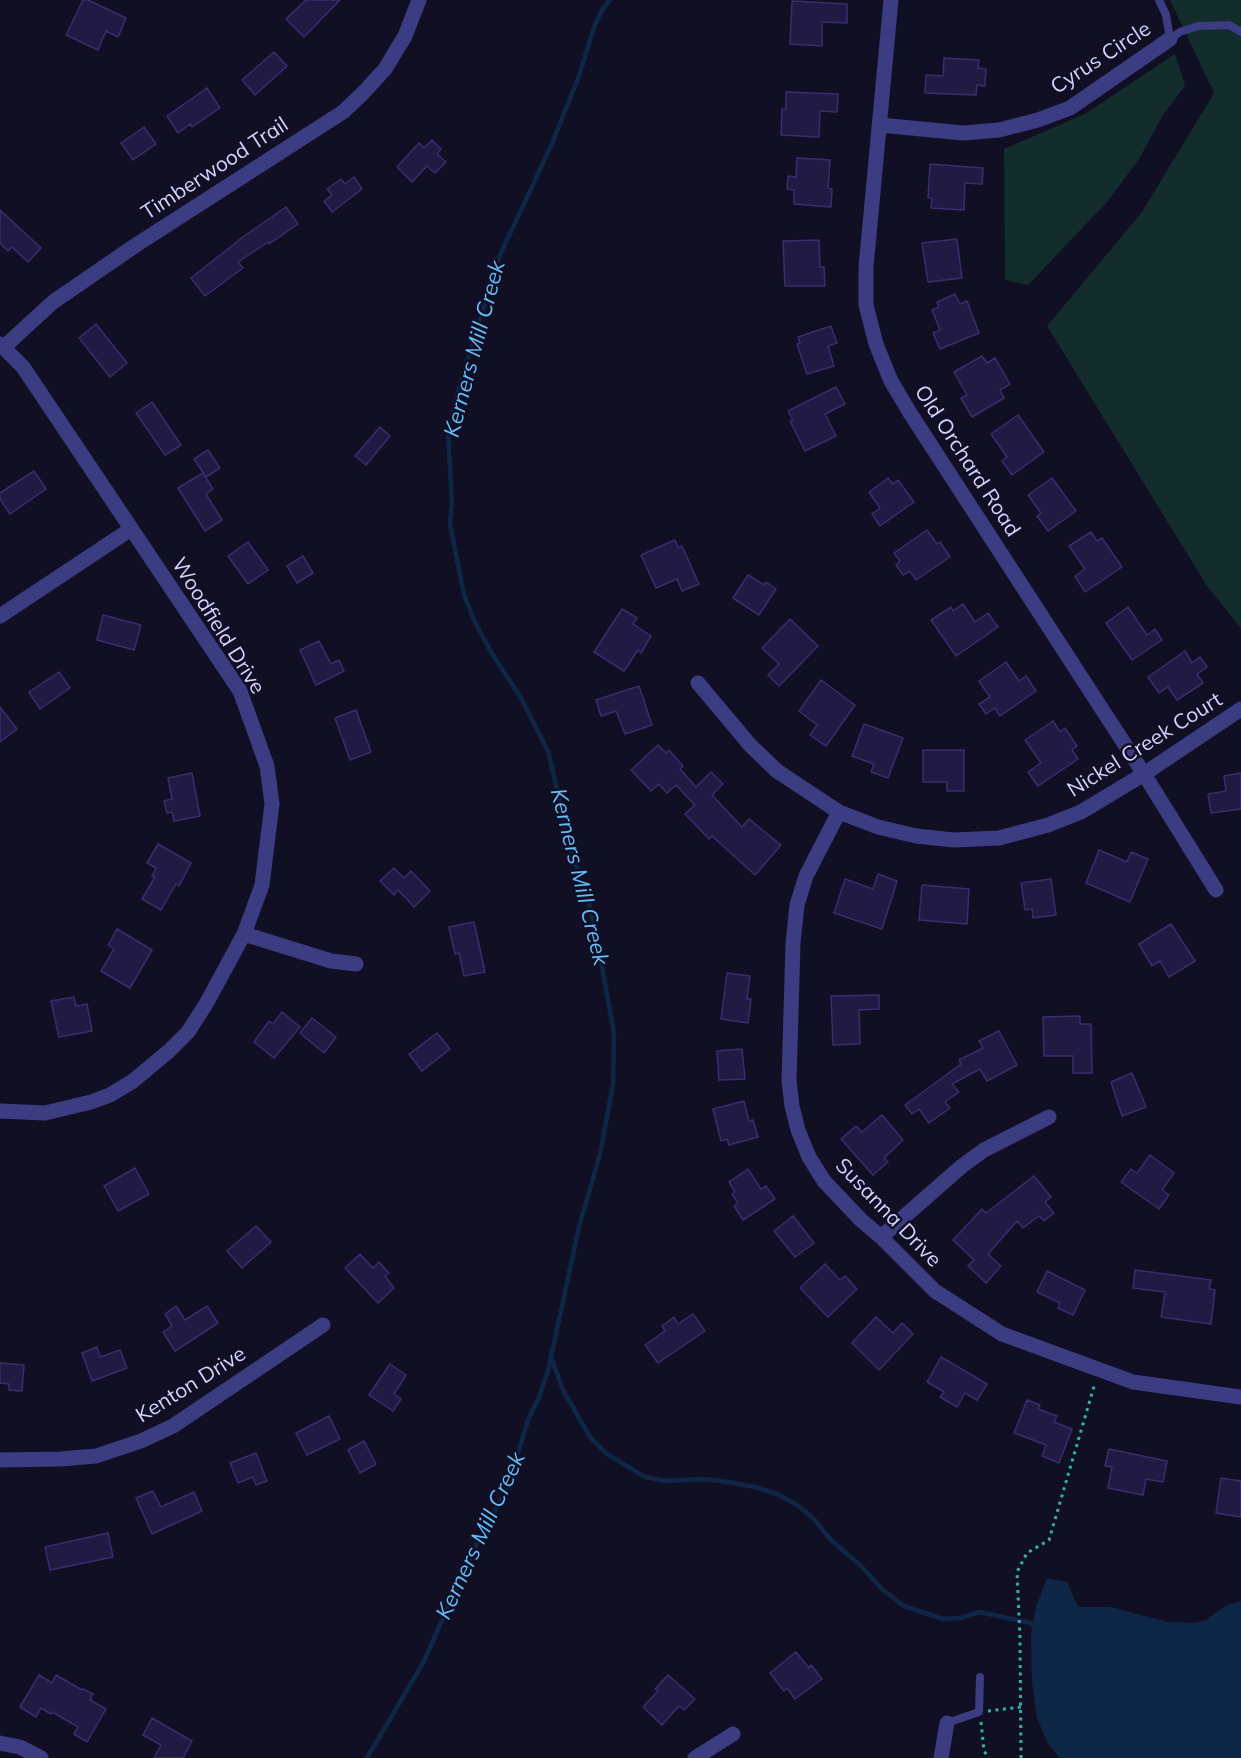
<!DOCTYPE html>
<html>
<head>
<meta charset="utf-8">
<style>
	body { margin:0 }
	canvas { display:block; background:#110f24 }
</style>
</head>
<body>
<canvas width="1241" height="1758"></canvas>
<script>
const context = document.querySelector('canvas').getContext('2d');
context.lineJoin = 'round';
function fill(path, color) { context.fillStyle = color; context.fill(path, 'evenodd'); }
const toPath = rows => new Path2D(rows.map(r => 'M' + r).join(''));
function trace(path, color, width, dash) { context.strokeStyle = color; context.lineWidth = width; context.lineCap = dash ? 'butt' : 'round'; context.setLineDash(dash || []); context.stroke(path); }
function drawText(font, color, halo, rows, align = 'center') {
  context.font = font + ' Mulish,sans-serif'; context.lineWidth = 5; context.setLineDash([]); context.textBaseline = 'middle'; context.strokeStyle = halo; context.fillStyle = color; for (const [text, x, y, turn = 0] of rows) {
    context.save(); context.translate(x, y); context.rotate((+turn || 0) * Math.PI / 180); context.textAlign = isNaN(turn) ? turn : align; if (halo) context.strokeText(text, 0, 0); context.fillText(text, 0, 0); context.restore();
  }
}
const green = toPath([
	[1170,0,1241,0,1241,628,1207,586,1047,326,1142,212,1214,93],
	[1175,54,1185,86,1163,115,1139,159,1107,202,1028,285,1005,280,1004,149,1085,114]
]);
const water = toPath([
	[1047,1578,1067,1582,1078,1607,1110,1607,1168,1622,1195,1623,1206,1620,1225,1606,1241,1601,1241,1758,1060,1758,1048,1744,1037,1718,1032,1682,1031,1635,1036,1607]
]);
const stream = toPath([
	[552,1360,564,1392,590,1437,607,1454,645,1477,666,1481,704,1479,728,1482,755,1487,777,1494,797,1505,814,1519,831,1540,860,1565,883,1590,904,1606,943,1619,961,1618,980,1612,1030,1623,1037,1628],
	[367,1758,423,1663,475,1547,507,1489,528,1420,539,1397,548,1371,579,1227,600,1154,613,1085,614,1033,596,934,588,899,573,857,548,751,521,698,491,652,474,620,464,595,450,524,452,501,448,434,458,391,500,255,551,146,579,76,594,27,602,10,610,0]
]);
const building = toPath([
	[83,0,88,0,126,18,118,37,106,31,98,50,66,35,83,0],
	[306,0,340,0,304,37,286,19,306,0],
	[792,1,847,4,847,23,822,22,822,46,790,44,792,1],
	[274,52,287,66,255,95,242,80,274,52],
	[944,58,979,60,978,68,986,69,985,86,977,85,976,95,925,93,926,75,943,76,944,58],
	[207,88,220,108,192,127,190,124,178,133,167,116,207,88],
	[786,92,838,94,837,112,820,111,819,137,781,135,782,109,786,109,786,92],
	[144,127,156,144,133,160,121,143,144,127],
	[432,140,441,149,437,154,446,162,435,173,427,166,412,182,397,167,419,143,424,148,432,140],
	[797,158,830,160,828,188,832,189,831,207,794,204,794,190,787,189,788,176,796,177,797,158],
	[930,164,983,168,982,184,965,183,964,210,931,208,932,198,928,198,930,164],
	[354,177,362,189,332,212,324,201,332,195,327,189,341,179,345,184,354,177],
	[286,207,298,224,269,244,268,242,238,262,243,268,205,296,191,278,243,237,286,207],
	[0,210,41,248,28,262,12,247,8,251,0,243,0,210],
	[957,239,962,278,928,282,922,243,957,239],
	[819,240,820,267,824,267,825,286,785,286,783,241,819,240],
	[955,294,960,304,967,301,979,333,940,349,933,333,940,330,932,310,939,307,937,302,955,294],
	[96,324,127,363,110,377,79,338,96,324],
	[831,326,837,343,828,346,834,366,807,374,797,344,800,343,798,337,831,326],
	[982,356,987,363,995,358,1010,384,1000,390,1004,398,972,417,961,398,967,395,954,372,982,356],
	[836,387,845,404,825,414,836,436,805,451,790,421,793,420,788,411,836,387],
	[152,402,181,445,165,455,136,413,152,402],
	[1018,415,1044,452,1012,475,1002,461,1007,457,991,434,1018,415],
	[380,427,390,436,366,465,355,456,380,427],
	[208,450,220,468,206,477,194,459,208,450],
	[34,471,46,489,10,514,0,499,0,493,34,471],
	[203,473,213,489,206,494,222,520,205,531,178,488,203,473],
	[888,478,893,484,898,480,914,502,880,526,872,514,880,508,869,492,888,478],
	[1052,478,1076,511,1048,531,1037,516,1041,513,1028,495,1052,478],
	[927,530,937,544,940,542,950,557,916,580,910,571,903,575,896,565,900,561,894,553,927,530],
	[1091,532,1097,541,1102,538,1122,567,1085,592,1075,576,1085,569,1069,546,1091,532],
	[675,540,678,548,682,546,699,584,682,591,677,579,656,588,641,555,675,540],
	[248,542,268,570,248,584,228,556,248,542],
	[303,556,313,573,297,583,287,566,303,556],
	[748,575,764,585,766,582,776,589,759,615,733,598,748,575],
	[963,604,975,622,988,613,998,627,956,656,931,620,951,607,953,611,963,604],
	[1128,607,1147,635,1155,629,1162,640,1132,660,1106,623,1128,607],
	[622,609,637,618,633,624,651,636,641,653,638,650,624,671,594,652,622,609],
	[103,615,141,625,134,650,97,640,103,615],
	[790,619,818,646,779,686,768,675,779,664,762,648,790,619],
	[319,641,331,664,339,660,344,671,316,685,300,650,319,641],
	[1185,651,1192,663,1200,657,1207,667,1197,674,1203,683,1177,700,1168,687,1159,693,1148,677,1185,651],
	[1006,662,1019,681,1026,676,1036,691,1000,716,995,708,986,714,979,704,990,697,979,681,1006,662],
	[59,672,70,688,40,709,29,692,59,672],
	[821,680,855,705,826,746,810,735,817,725,799,711,821,680],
	[639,686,652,725,625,734,616,711,601,716,596,700,639,686],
	[0,707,17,729,0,742,0,707],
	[356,710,371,752,350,760,335,718,356,710],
	[1053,721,1060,732,1065,728,1077,746,1072,750,1078,759,1038,786,1028,772,1041,763,1025,740,1053,721],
	[864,724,903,738,888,778,871,772,874,764,852,756,864,724],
	[658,745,666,753,669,750,683,766,680,769,696,787,711,772,723,784,712,795,742,827,749,819,781,845,755,875,712,836,709,839,685,814,695,805,676,785,667,793,659,784,651,791,631,770,658,745],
	[923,750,964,750,964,791,947,791,947,782,923,782,923,750],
	[192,773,200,816,174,821,172,812,167,813,164,801,172,799,168,778,192,773],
	[1241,773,1241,809,1211,813,1208,794,1226,791,1224,776,1241,773],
	[158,844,191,863,179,886,176,884,161,910,142,899,155,877,152,876,156,868,147,863,158,844],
	[1099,850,1127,862,1131,852,1148,859,1130,902,1086,883,1099,850],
	[394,868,404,878,411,871,430,891,414,907,398,890,394,895,380,881,394,868],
	[878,874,897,881,882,929,834,913,845,879,873,889,878,874],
	[1051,879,1056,915,1033,918,1032,909,1025,910,1021,883,1051,879],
	[922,885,969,889,967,924,919,920,922,885],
	[474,922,485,972,464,976,459,953,455,954,449,927,474,922],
	[1171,924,1195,961,1169,977,1160,961,1152,966,1139,944,1171,924],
	[117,929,152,950,130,988,101,971,114,949,108,945,117,929],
	[727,973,750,976,747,999,751,999,748,1023,721,1019,727,973],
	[879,995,879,1009,859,1010,860,1044,833,1045,831,996,879,995],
	[74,997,76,1006,87,1004,92,1031,59,1037,51,1001,74,997],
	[282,1012,300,1027,274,1058,254,1042,269,1021,273,1024,282,1012],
	[1080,1016,1080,1024,1091,1024,1092,1073,1073,1073,1073,1056,1044,1056,1043,1017,1080,1016],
	[312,1018,336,1037,324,1053,300,1033,312,1018],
	[999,1031,1017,1065,987,1081,980,1069,952,1084,959,1092,945,1102,950,1108,929,1123,919,1109,912,1114,905,1105,961,1064,959,1060,983,1048,979,1041,999,1031],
	[437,1033,450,1049,422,1071,409,1054,437,1033],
	[742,1049,745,1079,719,1080,717,1051,742,1049],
	[1132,1073,1146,1107,1122,1116,1111,1082,1132,1073],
	[744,1101,749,1121,753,1120,758,1137,729,1145,727,1139,721,1141,713,1109,744,1101],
	[882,1115,903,1140,884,1158,888,1162,873,1175,841,1139,856,1126,862,1132,882,1115],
	[1150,1155,1174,1173,1162,1190,1169,1195,1159,1209,1121,1182,1131,1169,1137,1173,1150,1155],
	[135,1168,149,1194,118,1211,104,1186,135,1168],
	[748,1169,761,1189,766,1186,775,1199,743,1220,734,1206,738,1203,732,1194,735,1192,729,1182,748,1169],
	[1034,1176,1051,1197,1045,1202,1054,1213,1044,1221,1039,1216,1023,1228,1017,1221,988,1254,1001,1266,986,1283,968,1266,974,1260,953,1240,982,1209,986,1213,1034,1176],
	[793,1216,814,1243,795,1257,774,1231,793,1216],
	[256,1226,271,1242,242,1268,227,1251,256,1226],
	[360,1254,373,1268,379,1262,389,1273,385,1276,394,1288,378,1303,345,1268,360,1254],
	[825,1264,840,1280,845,1276,857,1289,828,1317,800,1288,825,1264],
	[1135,1270,1211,1280,1209,1289,1215,1290,1211,1324,1161,1317,1165,1292,1133,1288,1135,1270],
	[1047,1271,1085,1290,1073,1315,1058,1308,1060,1303,1037,1292,1047,1271],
	[176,1306,185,1320,207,1306,218,1323,175,1351,163,1332,172,1326,165,1314,176,1306],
	[693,1314,705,1331,658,1363,645,1345,665,1331,662,1326,674,1317,678,1324,693,1314],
	[876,1317,893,1333,902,1323,913,1334,879,1370,852,1343,876,1317],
	[97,1347,100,1357,120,1350,127,1368,92,1381,82,1353,97,1347],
	[941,1357,987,1384,977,1400,965,1393,957,1407,940,1397,944,1392,927,1382,941,1357],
	[0,1363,24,1365,22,1391,9,1390,9,1384,0,1383,0,1363],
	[390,1364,406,1375,394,1394,401,1399,393,1411,369,1395,390,1364],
	[1027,1400,1040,1405,1038,1409,1057,1416,1054,1422,1072,1429,1059,1463,1042,1456,1046,1445,1014,1433,1027,1400],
	[329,1416,340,1439,307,1455,296,1433,329,1416],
	[364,1441,376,1464,360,1473,348,1450,364,1441],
	[1109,1449,1167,1461,1163,1482,1146,1479,1143,1495,1108,1488,1112,1467,1105,1466,1109,1449],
	[256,1453,267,1481,256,1485,253,1477,238,1483,230,1463,256,1453],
	[1221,1478,1241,1481,1241,1517,1216,1513,1221,1478],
	[153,1491,161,1507,194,1492,202,1511,152,1534,136,1498,153,1491],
	[108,1533,113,1557,50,1570,45,1547,108,1533],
	[796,1652,809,1668,811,1665,822,1679,795,1699,787,1688,784,1691,770,1673,796,1652],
	[39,1675,52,1683,56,1675,82,1690,83,1689,93,1694,90,1700,106,1709,87,1742,74,1734,78,1727,52,1712,51,1714,41,1708,36,1717,20,1707,39,1675],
	[668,1675,695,1699,684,1710,679,1706,662,1725,643,1707,658,1691,655,1689,668,1675],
	[152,1718,192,1741,183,1758,154,1758,161,1745,143,1735,152,1718]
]);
const path = toPath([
	[988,1711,1021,1707],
	[981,1722,984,1751,989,1758],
	[1021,1758,1020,1638,1017,1572,1027,1553,1049,1540,1095,1383]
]);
const lane = toPath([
	[1159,0,1166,15,1170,39,1180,32,1198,26,1229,25,1241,32],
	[947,1723,979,1712,980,1677]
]);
const street = toPath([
	[891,0,866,267,866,305,876,344,891,381,910,413,1144,774,1216,890],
	[880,125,963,133,999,130,1038,120,1070,108,1170,39],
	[0,344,23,367,240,691,267,766,272,804,262,885,244,934,206,1004,188,1032,169,1051,133,1081,110,1095,91,1102,45,1113,0,1111],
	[4,347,53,302,136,245,343,112,363,93,385,69,405,36,419,0],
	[0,616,131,529],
	[698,683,750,745,777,771,839,812,878,827,916,836,954,840,999,838,1048,825,1081,812,1144,774,1241,709],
	[839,812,806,876,797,905,793,943,789,1081,792,1106,798,1130,809,1157,824,1181,861,1220,881,1237,935,1291,1002,1334,1133,1382,1241,1397],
	[244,934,331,961,356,964],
	[881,1237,962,1166,984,1150,1049,1117],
	[0,1460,60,1459,96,1456,141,1441,173,1426,323,1325],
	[0,1743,20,1747,41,1758],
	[695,1758,733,1734],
	[941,1758,947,1723]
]);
const streetNames = [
	["Cyrus Circle",1101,58,-33],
	["Timberwood Trail",215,169,-33],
	["Old Orchard Road",967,461,57],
	["Woodfield Drive",218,626,58],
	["Nickel Creek Court",1145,745,-32],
	["Susanna Drive",888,1213,46],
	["Kenton Drive",191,1385,-32]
];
const waterNames = [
	["Kerners Mill Creek",475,349,-75],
	["Kerners Mill Creek",579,877,76],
	["Kerners Mill Creek",481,1536,-65]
];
fill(green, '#122d2b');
fill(water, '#0f2747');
trace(stream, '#0f2747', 4.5);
fill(building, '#211b44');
trace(building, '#382e6f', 1.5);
trace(path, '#32b2a4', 3, [3, 4.5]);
trace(lane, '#3b3c81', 8);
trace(street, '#3b3c81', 15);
drawText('21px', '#d5d3fe', '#110f24', streetNames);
drawText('italic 22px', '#64bdfb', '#110f24', waterNames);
</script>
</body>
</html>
